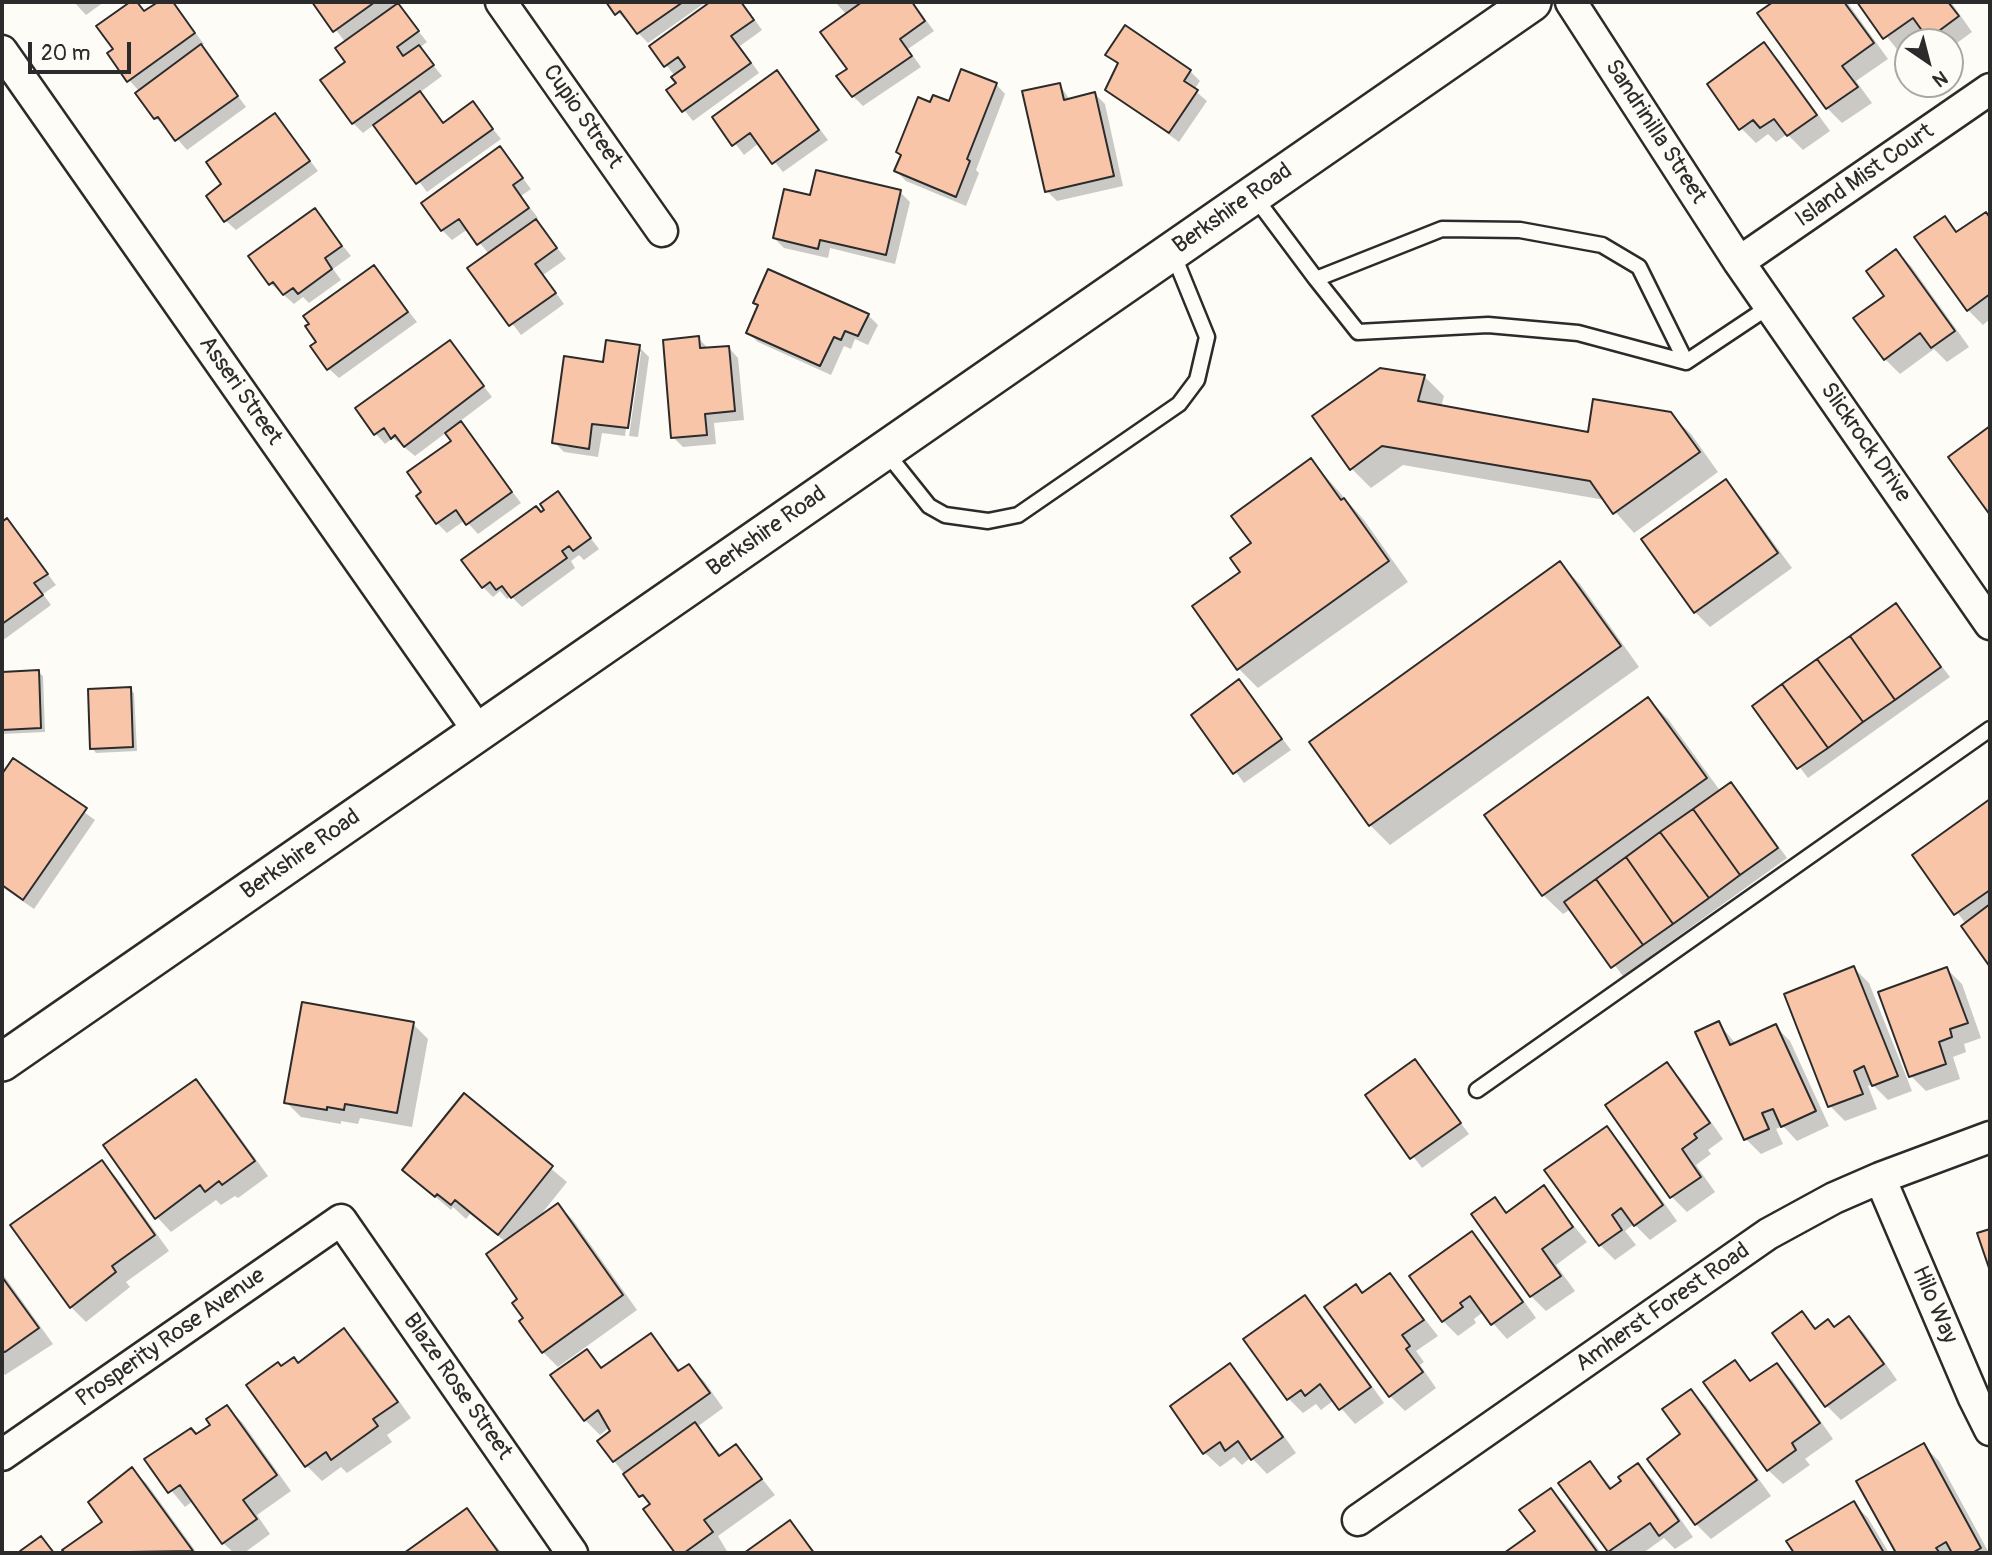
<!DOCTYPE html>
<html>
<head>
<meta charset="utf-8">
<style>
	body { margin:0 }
	#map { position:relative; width:1992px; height:1555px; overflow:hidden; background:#fdfcf7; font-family:Pangolin,sans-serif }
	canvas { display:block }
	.frame { position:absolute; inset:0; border:4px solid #2b2b2b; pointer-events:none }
	.north { position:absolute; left:1894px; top:28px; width:70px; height:70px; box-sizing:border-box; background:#fdfcf7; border:2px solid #a9a8a5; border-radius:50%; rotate:145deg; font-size:19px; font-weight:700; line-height:28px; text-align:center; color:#2b2b2b }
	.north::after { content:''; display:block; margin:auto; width:24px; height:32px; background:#2b2b2b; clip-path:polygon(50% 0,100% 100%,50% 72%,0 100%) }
	.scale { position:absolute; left:28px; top:42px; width:103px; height:32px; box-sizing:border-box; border:4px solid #2b2b2b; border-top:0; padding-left:9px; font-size:21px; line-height:24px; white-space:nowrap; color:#2b2b2b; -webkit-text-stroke:5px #fdfcf7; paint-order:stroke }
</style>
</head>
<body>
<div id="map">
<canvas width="1992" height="1555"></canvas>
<div class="frame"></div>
<div class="north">N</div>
<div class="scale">20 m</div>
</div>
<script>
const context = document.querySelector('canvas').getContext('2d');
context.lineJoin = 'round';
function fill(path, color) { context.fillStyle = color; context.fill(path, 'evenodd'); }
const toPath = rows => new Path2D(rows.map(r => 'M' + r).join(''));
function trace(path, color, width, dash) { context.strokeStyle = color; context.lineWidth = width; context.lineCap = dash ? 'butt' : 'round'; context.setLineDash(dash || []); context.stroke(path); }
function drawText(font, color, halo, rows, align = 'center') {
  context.font = font + ' Pangolin,sans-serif'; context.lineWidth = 5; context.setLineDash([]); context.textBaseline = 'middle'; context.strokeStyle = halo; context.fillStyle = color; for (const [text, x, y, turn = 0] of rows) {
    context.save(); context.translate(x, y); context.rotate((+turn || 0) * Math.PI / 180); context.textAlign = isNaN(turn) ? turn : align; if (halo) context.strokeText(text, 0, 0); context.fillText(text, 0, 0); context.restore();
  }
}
const shadow = toPath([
	[74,2,104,2,86,15],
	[133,2,145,13,161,2,172,2,204,44,201,46,246,107,187,150,167,127,155,118,139,91,129,80,115,50,99,26],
	[314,2,398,2,396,3,427,42,419,48,442,76,419,93,444,124,472,103,501,139,427,192,375,124,363,133,353,123,346,43],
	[608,2,706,2,648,43],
	[713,2,742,2,762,30,740,46,759,73,693,121,668,90,678,83,675,76,651,46],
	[835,2,913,2,934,31,908,49,921,67,863,106,853,96,847,15],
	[1776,2,1847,2,1888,59,1856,81,1872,103,1842,123,1827,108,1760,14],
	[1859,2,1951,2,1972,32,1950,48,1950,42,1934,42,1926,34,1915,42,1908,42,1908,47,1900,53],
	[1764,45,1779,60,1830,131,1803,150,1787,134,1776,142,1768,134,1756,143,1741,128],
	[1107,54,1190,71,1200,81,1194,90,1207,101,1179,142,1108,90,1119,66],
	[777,72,828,140,783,172,759,143,744,155,715,117],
	[996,84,1005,94,976,170,979,173,966,206,906,181,896,171,931,104,950,103],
	[1059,84,1070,100,1095,94,1105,104,1123,186,1057,201,1047,191],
	[275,115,318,171,236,230,226,221,224,185],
	[500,148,531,189,521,196,538,218,535,220,566,259,543,275,564,304,521,335,470,268,489,254,468,229,452,240,442,230],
	[900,192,910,202,895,264,830,248,828,258,784,248,774,238],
	[315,211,351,256,333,269,341,280,309,303,303,297,294,304,270,283],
	[1986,214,1990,219,1990,319,1983,325,1968,310,1944,218,1959,233],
	[1896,251,1911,266,1969,347,1947,362,1934,349,1900,374,1885,359,1886,297],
	[374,267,417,322,339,378,329,369],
	[755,303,868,315,878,325,868,345,855,339,851,349,844,346,831,375,758,342,748,333,759,307],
	[698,338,708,348,729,348,738,358,744,420,714,423,716,444,683,447,673,437],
	[450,342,492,397,459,422,521,503,478,534,465,520,447,533,437,523,453,441,447,432,415,456,393,438,385,444,376,434],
	[639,347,649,357,638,437,629,436,641,352,637,352,625,436,602,433,598,457,564,452,554,442,604,363],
	[1424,376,1444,396,1441,407,1590,434,1670,414,1691,434,1718,472,1634,533,1605,500,1403,465,1371,488,1351,468],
	[1311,460,1364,520,1408,582,1258,688,1239,669,1242,573,1253,544],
	[1726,482,1740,497,1792,568,1710,627,1695,612],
	[557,494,599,549,584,560,579,555,571,561,575,568,522,607,511,596,507,599,500,591,493,597,483,587],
	[7,520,56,585,43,594,51,605,2,641,2,524],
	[1560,564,1580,584,1639,667,1390,845,1370,825],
	[1896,606,1950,677,1808,778,1754,707],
	[38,672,43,676,45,732,2,734,2,673],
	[1239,682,1291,750,1244,783,1194,715],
	[130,689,134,693,137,751,96,753,92,748],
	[1648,699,1668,719,1721,792,1731,784,1741,794,1787,858,1623,976,1571,909,1563,914,1543,895],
	[13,761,95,820,34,909,2,887,2,777],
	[1990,801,1990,964,1963,926,1966,924,1914,855],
	[1854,968,1869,983,1912,1091,1888,1100,1872,1084,1868,1086,1877,1109,1845,1121,1830,1106],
	[1947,969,1962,984,1981,1038,1964,1044,1966,1052,1953,1057,1960,1079,1926,1091,1911,1076],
	[413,1024,428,1039,412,1127,360,1118,358,1124,341,1121,341,1124,301,1117,286,1102],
	[1719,1024,1736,1044,1775,1026,1790,1041,1829,1126,1797,1141,1783,1126,1776,1129,1783,1144,1761,1154,1746,1139,1697,1033],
	[1415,1062,1469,1134,1422,1168,1367,1095],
	[1666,1064,1681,1079,1723,1139,1708,1150,1711,1154,1696,1165,1715,1192,1687,1212,1672,1197,1607,1105],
	[195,1081,210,1096,268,1176,238,1198,235,1196,221,1205,216,1200,171,1232,157,1217],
	[464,1096,567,1182,539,1217,558,1205,573,1220,637,1310,558,1367,543,1352,525,1318,506,1242,470,1214,466,1219,453,1207,451,1210,404,1170],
	[1606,1128,1621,1143,1677,1221,1650,1240,1634,1224,1625,1231,1636,1245,1615,1260,1600,1245,1547,1171],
	[101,1162,116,1177,169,1251,126,1282,130,1287,86,1322,71,1307],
	[1543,1188,1587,1242,1556,1265,1575,1291,1546,1311,1531,1296,1473,1215,1494,1199,1508,1213],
	[1472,1234,1487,1249,1536,1318,1507,1339,1483,1312,1474,1319,1476,1323,1458,1336,1443,1321],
	[2,1273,53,1344,5,1375,2,1371],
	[1390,1275,1438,1336,1416,1351,1424,1362,1420,1365,1436,1388,1405,1411,1390,1396,1363,1295],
	[1305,1298,1320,1313,1384,1403,1355,1424,1334,1400,1321,1410,1316,1404,1303,1413,1288,1398],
	[1802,1314,1817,1329,1835,1328,1849,1318,1864,1333,1897,1380,1841,1420,1826,1405],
	[344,1330,359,1345,411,1418,387,1435,392,1442,347,1473,341,1467,322,1481,307,1466,249,1386,282,1368,299,1365],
	[651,1335,681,1371,689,1366,704,1381,723,1408,697,1427,722,1456,736,1446,775,1495,718,1536,728,1553,677,1553,645,1510,650,1506,614,1461,610,1427,600,1435,585,1420,587,1351,604,1369],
	[1734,1362,1753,1382,1777,1365,1792,1380,1833,1439,1805,1459,1810,1465,1783,1484,1768,1470],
	[1230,1366,1245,1381,1296,1453,1267,1474,1251,1457,1242,1465,1234,1457,1220,1467,1205,1453],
	[1691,1391,1706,1406,1771,1496,1711,1539,1696,1524,1683,1435],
	[227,1407,242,1422,291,1491,257,1515,270,1534,244,1553,234,1553,223,1543,193,1501,185,1507,146,1460,197,1436,212,1425],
	[1924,1446,1939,1461,1989,1553,1898,1553,1859,1482],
	[1590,1463,1613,1489,1638,1465,1653,1480,1693,1537,1675,1549,1664,1538,1643,1553,1612,1553,1561,1483],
	[132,1469,147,1484,197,1553,67,1553,65,1550,104,1522],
	[1551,1490,1566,1505,1601,1553,1507,1553,1537,1531],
	[1853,1503,1868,1518,1889,1553,1796,1553,1789,1542],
	[467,1511,502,1553,407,1553],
	[790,1523,816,1553,747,1553]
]);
const building = toPath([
	[130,2,137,2,144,11,158,2,173,2,195,33,127,82,107,53,113,49,96,26,130,2],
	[312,2,375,2,333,32,312,2],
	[606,2,683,2,637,34,620,11,615,15,606,2],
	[710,2,741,2,754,20,731,36,751,63,682,112,666,90,676,83,671,77,685,67,678,57,664,67,649,46,710,2],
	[862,2,912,2,925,21,900,39,912,56,852,97,836,76,847,69,820,32,862,2],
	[1773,2,1844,2,1874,43,1842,66,1858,87,1826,109,1757,13,1773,2],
	[1857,2,1948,2,1959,16,1928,39,1913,18,1883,39,1857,2],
	[398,3,419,31,397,47,403,56,419,45,434,65,352,124,320,80,345,62,335,48,398,3],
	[1125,25,1191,70,1184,81,1198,90,1169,133,1105,90,1118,63,1105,55,1125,25],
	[1764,42,1817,115,1787,136,1774,119,1760,128,1753,120,1739,130,1707,84,1764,42],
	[201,44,238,96,175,141,158,117,154,119,135,93,201,44],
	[961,69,997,83,967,159,970,161,956,197,894,171,901,155,896,152,918,97,930,102,933,95,949,101,961,69],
	[777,70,819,130,772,164,750,133,732,146,712,117,777,70],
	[1060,83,1064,100,1095,92,1114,176,1045,192,1022,91,1060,83],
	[420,91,443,123,473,101,493,129,416,184,373,125,420,91],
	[275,113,310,161,224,222,206,196,221,184,206,162,275,113],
	[500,146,523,178,513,185,529,208,477,245,459,219,441,231,421,203,500,146],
	[816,170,901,190,886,255,820,240,818,249,773,238,784,189,810,195,816,170],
	[315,208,342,246,325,258,332,269,298,294,293,288,283,295,273,282,269,285,248,256,315,208],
	[1986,212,1990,218,1990,294,1967,311,1914,237,1945,216,1956,232,1986,212],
	[536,219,557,248,535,264,556,293,509,326,467,268,536,219],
	[1896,249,1955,331,1931,348,1920,333,1884,360,1853,318,1884,296,1866,271,1896,249],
	[374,265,408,312,327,370,310,346,316,342,305,326,309,324,303,316,374,265],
	[768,269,869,314,858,336,845,331,841,340,834,337,820,366,746,333,758,305,753,303,768,269],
	[699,336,700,348,729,346,735,411,705,414,707,435,671,438,663,340,699,336],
	[450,340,484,386,404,447,395,435,391,439,384,428,374,435,355,408,450,340],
	[606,340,640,345,628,428,592,424,589,449,552,443,564,356,603,362,606,340],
	[1380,368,1425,375,1418,401,1588,432,1593,399,1671,412,1700,452,1613,514,1590,481,1382,446,1350,470,1312,416,1380,368],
	[461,421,512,492,466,525,456,510,436,524,416,496,421,492,407,472,451,441,445,433,461,421],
	[1990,426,1990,515,1948,457,1990,426],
	[1311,458,1341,500,1344,498,1389,561,1237,670,1192,606,1240,572,1230,558,1251,543,1231,516,1311,458],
	[1726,479,1778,553,1694,613,1641,539,1726,479],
	[558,491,591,538,573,551,569,546,562,551,567,558,511,598,502,586,496,590,490,582,482,588,461,560,536,506,541,512,544,510,540,504,558,491],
	[7,518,48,574,34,583,43,595,2,624,2,522,7,518],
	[1560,561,1621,646,1369,826,1309,742,1560,561],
	[1896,603,1941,667,1895,700,1850,636,1896,603],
	[1850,636,1895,700,1863,722,1817,659,1850,636],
	[1817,659,1863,722,1828,748,1782,684,1817,659],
	[39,670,41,728,2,730,2,672,39,670],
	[1239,679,1282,739,1233,774,1191,715,1239,679],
	[1782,684,1828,748,1797,769,1752,706,1782,684],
	[131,687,133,747,90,749,88,689,131,687],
	[1648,697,1707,778,1542,896,1484,815,1648,697],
	[13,758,87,808,23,900,2,885,2,774,13,758],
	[1731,782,1778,848,1740,875,1693,809,1731,782],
	[1990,799,1990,890,1954,915,1912,855,1990,799],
	[1693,809,1740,875,1709,898,1660,832,1693,809],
	[1660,832,1709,898,1673,924,1626,857,1660,832],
	[1626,857,1673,924,1643,945,1596,879,1626,857],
	[1596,879,1643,945,1611,968,1564,902,1596,879],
	[1990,904,1990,967,1961,926,1990,904],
	[1854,966,1898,1076,1872,1086,1864,1066,1854,1071,1863,1094,1828,1107,1784,994,1854,966],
	[1947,967,1968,1023,1950,1029,1952,1037,1939,1042,1946,1064,1909,1077,1878,992,1947,967],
	[302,1002,414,1022,397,1113,345,1104,344,1110,327,1107,327,1110,284,1103,302,1002],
	[1719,1021,1730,1045,1776,1024,1816,1111,1781,1127,1773,1109,1762,1113,1769,1129,1744,1140,1695,1032,1719,1021],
	[1415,1059,1461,1123,1410,1159,1365,1095,1415,1059],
	[1667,1062,1710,1123,1694,1134,1697,1138,1682,1149,1701,1177,1670,1198,1605,1105,1667,1062],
	[196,1079,255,1161,222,1185,219,1181,205,1192,200,1185,155,1219,103,1145,196,1079],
	[464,1093,553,1166,498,1235,455,1200,451,1205,437,1194,435,1197,402,1170,464,1093],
	[1607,1126,1663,1205,1634,1226,1621,1208,1612,1215,1622,1230,1599,1246,1544,1170,1607,1126],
	[102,1160,155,1235,112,1266,116,1272,70,1308,10,1225,102,1160],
	[1544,1185,1573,1227,1542,1249,1561,1276,1530,1297,1471,1214,1495,1197,1506,1213,1544,1185],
	[558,1203,623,1295,542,1353,519,1321,523,1318,512,1303,517,1299,486,1254,558,1203],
	[1990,1229,1990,1271,1977,1233,1990,1229],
	[1472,1231,1523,1302,1491,1325,1470,1296,1460,1303,1463,1307,1442,1322,1409,1276,1472,1231],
	[1390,1273,1424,1320,1402,1335,1410,1346,1406,1349,1423,1372,1389,1397,1324,1307,1356,1284,1362,1293,1390,1273],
	[2,1277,39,1328,5,1352,2,1351,2,1277],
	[1305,1295,1371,1387,1339,1410,1320,1384,1305,1396,1301,1390,1287,1400,1243,1339,1305,1295],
	[1802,1311,1815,1329,1828,1319,1834,1327,1849,1316,1884,1364,1825,1407,1772,1333,1802,1311],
	[344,1328,398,1402,373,1419,378,1426,331,1460,326,1452,305,1467,246,1385,278,1362,281,1366,294,1357,298,1363,344,1328],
	[651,1333,678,1371,689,1364,710,1393,613,1462,597,1441,610,1431,598,1410,584,1421,550,1375,587,1349,601,1368,651,1333],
	[1735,1360,1750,1381,1777,1363,1820,1423,1792,1443,1796,1450,1767,1471,1703,1382,1735,1360],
	[1230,1363,1283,1437,1251,1460,1238,1441,1225,1451,1220,1442,1203,1454,1170,1406,1230,1363],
	[1691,1389,1757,1480,1695,1525,1647,1459,1680,1434,1662,1409,1691,1389],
	[227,1405,277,1475,243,1500,257,1519,222,1544,180,1485,168,1493,144,1459,191,1428,196,1434,210,1425,206,1419,227,1405],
	[695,1422,719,1456,736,1444,762,1479,704,1520,713,1532,684,1553,675,1553,643,1509,650,1504,643,1495,639,1497,623,1474,695,1422],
	[1924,1443,1981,1548,1972,1553,1952,1553,1946,1542,1936,1548,1940,1553,1896,1553,1856,1481,1924,1443],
	[1590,1461,1610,1489,1621,1481,1618,1477,1638,1463,1679,1521,1659,1536,1650,1523,1608,1552,1558,1483,1590,1461],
	[132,1467,193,1551,65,1553,62,1550,102,1522,88,1502,132,1467],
	[1551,1488,1598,1553,1504,1553,1535,1531,1519,1510,1551,1488],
	[1854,1501,1884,1553,1794,1553,1786,1541,1854,1501],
	[467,1508,499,1553,404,1553,467,1508],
	[790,1520,814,1553,744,1553,790,1520],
	[41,1536,54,1553,22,1553,20,1551,41,1536]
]);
const service = toPath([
	[1254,196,1316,279,1442,229,1520,230,1602,245,1639,267,1686,362],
	[1316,279,1358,332,1488,325,1578,333,1686,362,1770,306],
	[885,451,929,506,945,515,988,521,1018,515,1179,404,1197,380,1207,337,1172,251],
	[1477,1090,1990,729]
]);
const minor = toPath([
	[501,2,662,231],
	[1571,2,1739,262,1990,624],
	[2,51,479,732],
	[1739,262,1990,89],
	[1880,1178,1974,1398,1990,1430],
	[2,1455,341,1220,572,1553],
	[1358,1520,1768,1234,1834,1198,1880,1178,1990,1137]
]);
const tertiary = toPath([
	[2,1062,1532,2]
]);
const streetNames = [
	["Cupio Street",582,117,55],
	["Sandrinilla Street",1655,132,57],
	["Island Mist Court",1865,176,-35],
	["Berkshire Road",1233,209,-35],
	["Asseri Street",240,391,55],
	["Slickrock Drive",1865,443,55],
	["Berkshire Road",767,532,-35],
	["Berkshire Road",301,855,-35],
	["Hilo Way",1934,1305,67],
	["Amherst Forest Road",1663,1308,-35],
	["Prosperity Rose Avenue",171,1338,-35],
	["Blaze Rose Street",457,1387,55]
];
fill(shadow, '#0003');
fill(building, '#f8c5a9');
trace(building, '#2b2b2b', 2);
trace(service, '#2b2b2b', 19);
trace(minor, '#2b2b2b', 35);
trace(tertiary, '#2b2b2b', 42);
trace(service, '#fdfcf7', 14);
trace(minor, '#fdfcf7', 30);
trace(tertiary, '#fdfcf7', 37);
drawText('23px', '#2b2b2b', '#fdfcf7', streetNames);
</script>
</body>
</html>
